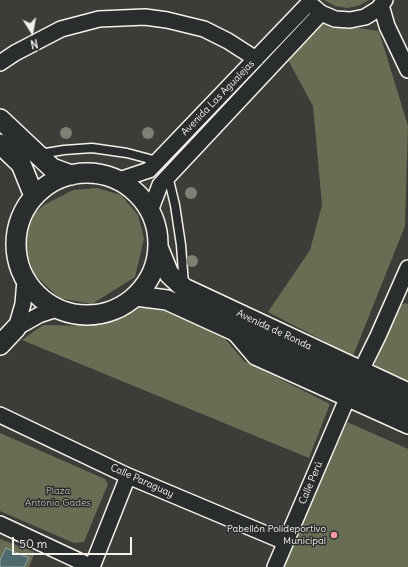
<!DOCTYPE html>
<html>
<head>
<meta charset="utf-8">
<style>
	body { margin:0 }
	#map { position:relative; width:408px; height:567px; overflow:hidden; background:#3d3c38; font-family:Delius,sans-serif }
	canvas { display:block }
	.north { position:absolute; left:12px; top:12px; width:40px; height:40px; -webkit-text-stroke:3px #2a2d2e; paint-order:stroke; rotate:169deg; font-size:11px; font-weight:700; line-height:16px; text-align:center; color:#f4f1e8 }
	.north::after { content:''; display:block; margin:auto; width:14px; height:18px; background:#f4f1e8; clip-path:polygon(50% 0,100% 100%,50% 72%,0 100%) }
	.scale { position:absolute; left:12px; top:537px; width:120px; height:18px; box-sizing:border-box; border:2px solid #f4f1e8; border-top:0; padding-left:5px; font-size:12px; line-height:14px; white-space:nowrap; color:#f4f1e8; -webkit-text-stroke:3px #2a2d2e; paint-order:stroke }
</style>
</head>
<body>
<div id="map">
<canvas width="408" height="567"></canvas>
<div class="north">N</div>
<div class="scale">50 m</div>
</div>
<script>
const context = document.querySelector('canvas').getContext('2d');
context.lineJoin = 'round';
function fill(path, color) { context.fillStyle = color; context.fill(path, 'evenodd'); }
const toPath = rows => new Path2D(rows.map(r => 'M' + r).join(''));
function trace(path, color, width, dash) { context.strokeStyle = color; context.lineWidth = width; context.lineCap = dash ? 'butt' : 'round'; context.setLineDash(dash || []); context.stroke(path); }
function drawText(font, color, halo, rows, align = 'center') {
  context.font = font + ' Delius,sans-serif'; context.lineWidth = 3; context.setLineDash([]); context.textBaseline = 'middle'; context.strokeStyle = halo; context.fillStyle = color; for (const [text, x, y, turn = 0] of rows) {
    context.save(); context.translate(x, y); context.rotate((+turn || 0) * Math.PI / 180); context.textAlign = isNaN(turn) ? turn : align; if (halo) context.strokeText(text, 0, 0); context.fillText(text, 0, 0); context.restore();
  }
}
const green = toPath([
	[324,0,369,0,358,6,347,8,335,6],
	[323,23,379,31,408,126,405,226,353,356,268,312,310,250,322,205,313,106,287,58],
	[97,188,121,195,138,215,144,239,135,277,92,304,59,298,35,275,24,247,26,221,44,205,73,190],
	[406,303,408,304,408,381,376,367,375,363,400,305],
	[140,307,169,312,220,333,244,361,330,404,309,458,22,340,43,325,91,326],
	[347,422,408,449,408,567,283,567],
	[0,433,105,479,108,484,84,542,74,543,0,511],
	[0,539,35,552,29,567,0,567]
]);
const water = toPath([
	[6,548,29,558,24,567,0,567,0,560,6,548]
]);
const service = toPath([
	[40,154,64,150,92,148,127,153,157,161],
	[168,176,175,205,181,245,184,285]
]);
const minor = toPath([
	[381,5,387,26,408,70],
	[314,7,321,13,335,19,350,20,365,17,378,9,385,0],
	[0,63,15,53,61,29,99,19,145,17,167,20,204,29,228,41,256,59],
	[119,180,149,170,309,3],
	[150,211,160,185,321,13],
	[16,328,23,304,25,280],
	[16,328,39,315,57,309],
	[232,330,255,357,408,426],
	[0,415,128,476,285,542],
	[0,524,92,567],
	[92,567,128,476],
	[275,567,347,399,378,336,408,268]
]);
const tertiary = toPath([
	[0,119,52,168,71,175],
	[0,144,21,164,34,196],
	'16 244a71 71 0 1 1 142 0a71 71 0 1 1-142 0Z',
	[158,247,169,274,184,288,408,393],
	[136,296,167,300,408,410],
	[0,345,16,328]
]);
const trees = [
	[66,133],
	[148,133],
	[191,193],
	[192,261]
];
const markers = [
	[334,535,4,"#ff9aa2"]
];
const streetNames = [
	["Avenida Las Agualejas",218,98,-46],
	["Avenida de Ronda",274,330,25],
	["Calle Paraguay",142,481,24],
	["Calle Perú",311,483,-67]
];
const parkNames = [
	["Plaza",58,491],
	["Antonio Gades",58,503]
];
const poiNames = [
	["Pabellón Polideportivo",326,529],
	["Municipal",326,541]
];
fill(green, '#676e54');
fill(water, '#4d6b6f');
trace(water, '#90a19f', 1);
trace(service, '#f4f1e8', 11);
trace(minor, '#f4f1e8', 18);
trace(tertiary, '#f4f1e8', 22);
trace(service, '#2a2d2e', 8);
trace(minor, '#2a2d2e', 15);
trace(tertiary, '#2a2d2e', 19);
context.fillStyle = '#7f7f74';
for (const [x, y] of trees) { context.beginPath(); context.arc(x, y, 6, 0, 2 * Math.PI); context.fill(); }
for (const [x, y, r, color] of markers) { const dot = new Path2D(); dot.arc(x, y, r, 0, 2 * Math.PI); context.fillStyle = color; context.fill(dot); trace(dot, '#2a2d2e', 1.5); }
drawText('10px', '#f4f1e8', '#2a2d2e', streetNames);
drawText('10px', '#b5b6a5', '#2a2d2e', parkNames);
drawText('10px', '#f4f1e8', '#2a2d2e', poiNames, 'right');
</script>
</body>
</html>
